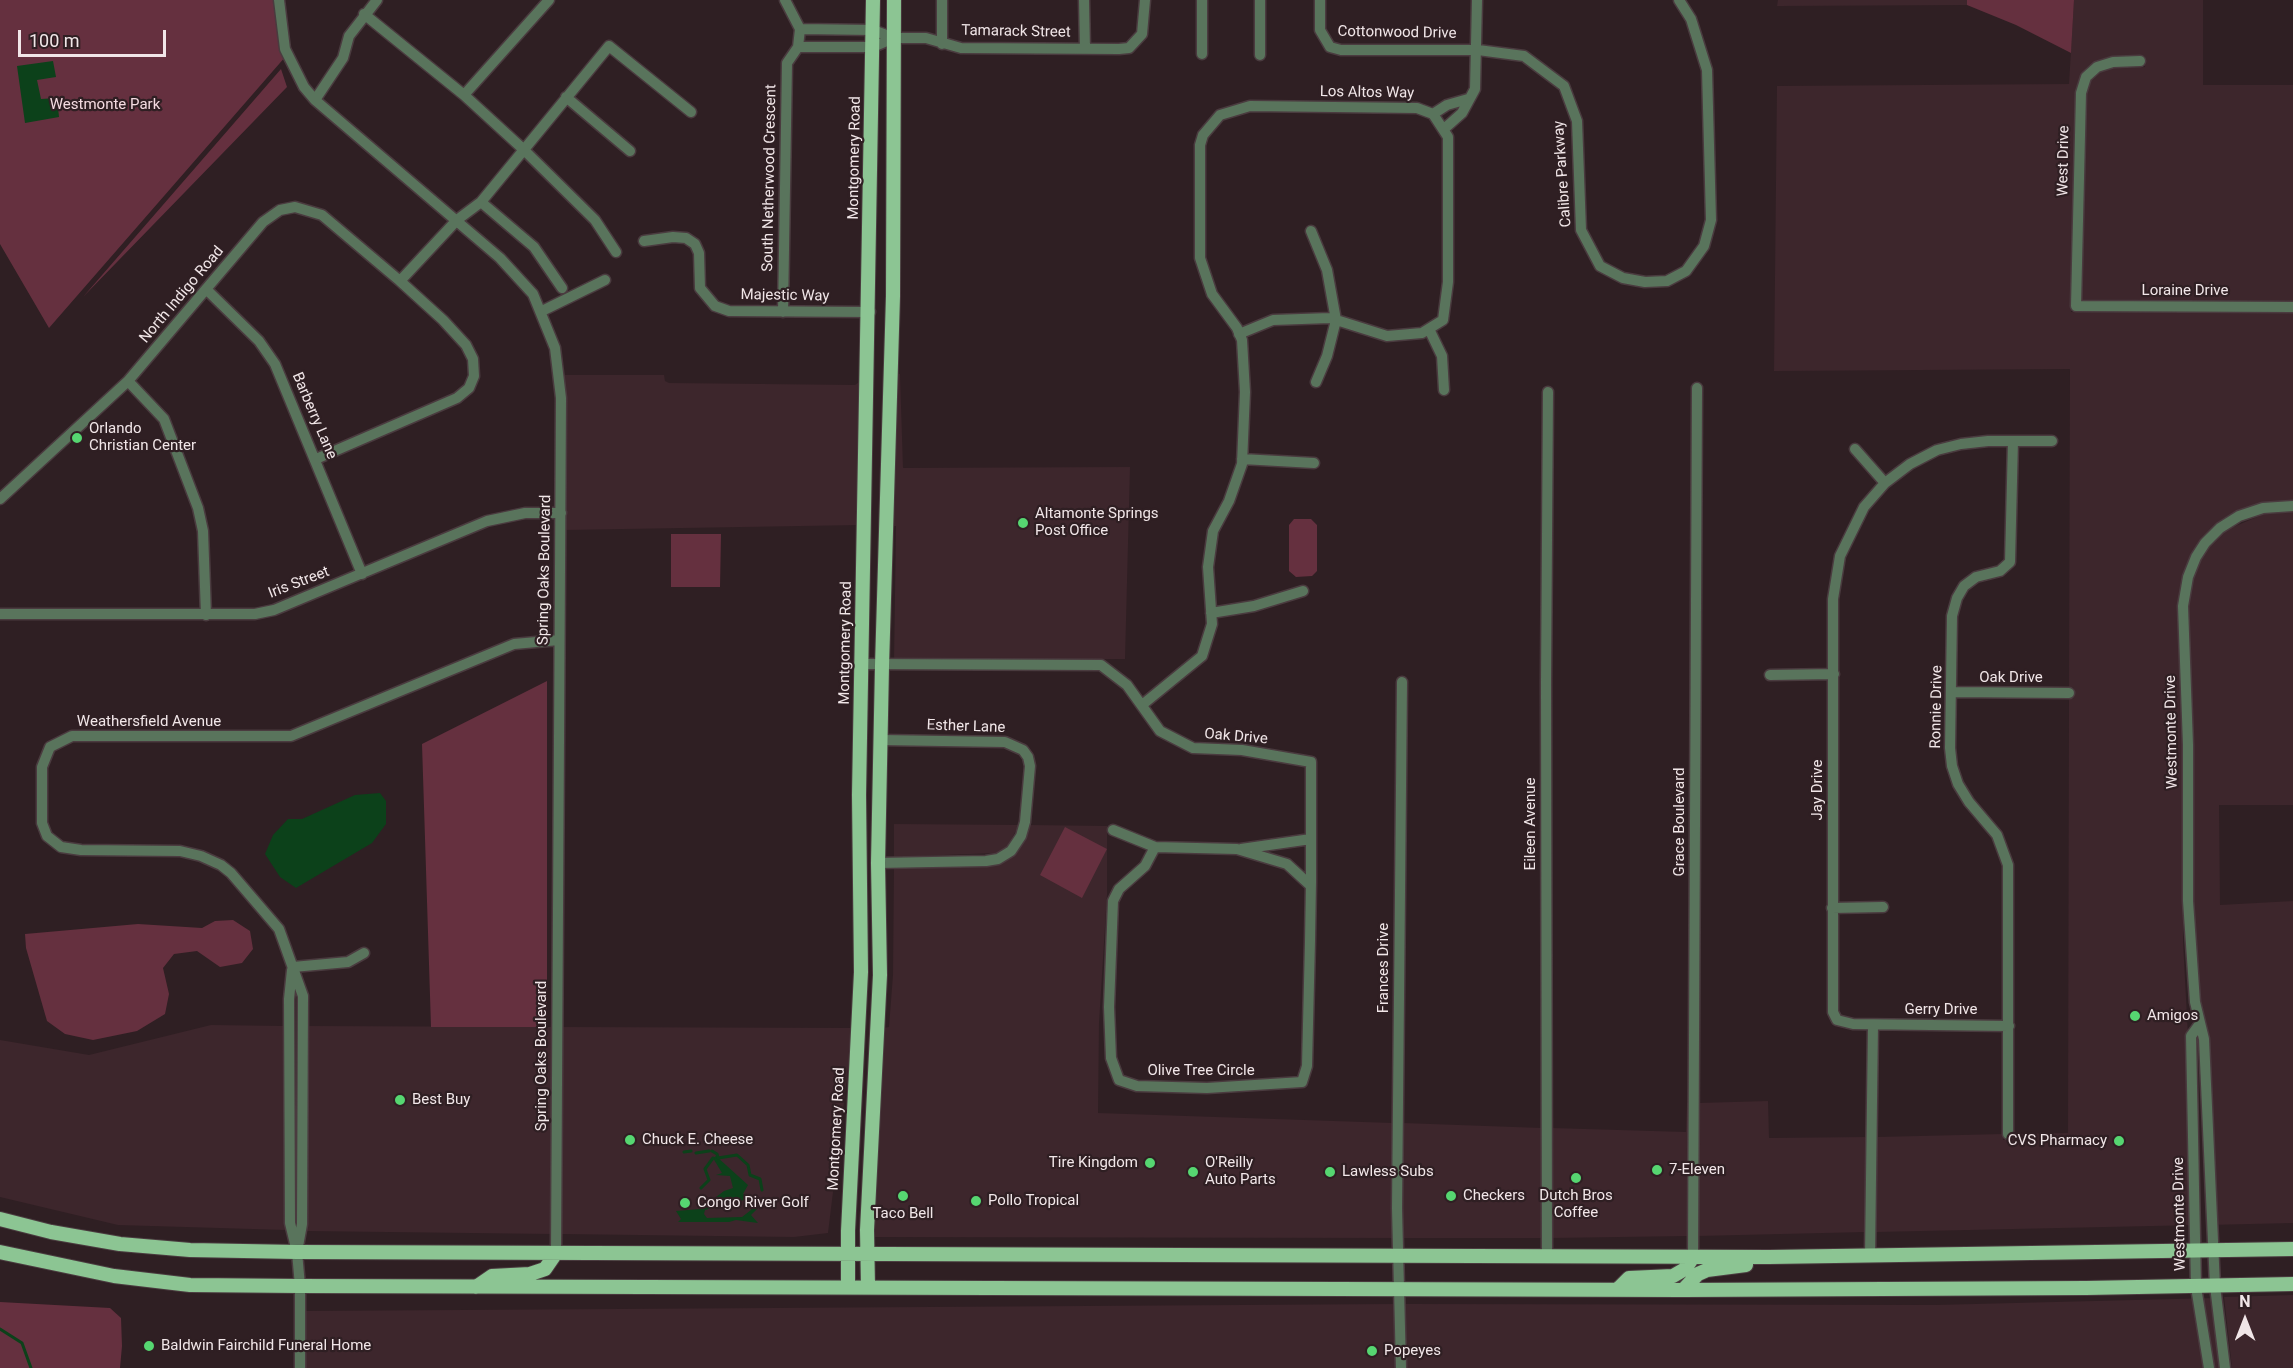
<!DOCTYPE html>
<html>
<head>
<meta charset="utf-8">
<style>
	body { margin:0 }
	#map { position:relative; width:2293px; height:1368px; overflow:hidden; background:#2f1f23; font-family:Roboto,sans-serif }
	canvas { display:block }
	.north { position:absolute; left:2215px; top:1290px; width:60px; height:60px; -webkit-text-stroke:4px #2f1f23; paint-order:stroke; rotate:0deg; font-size:16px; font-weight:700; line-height:24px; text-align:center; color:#f1e6e8 }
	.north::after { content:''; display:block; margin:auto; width:21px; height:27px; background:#f1e6e8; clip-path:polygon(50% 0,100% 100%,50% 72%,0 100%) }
	.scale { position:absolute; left:18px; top:30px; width:148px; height:27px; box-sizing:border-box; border:3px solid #f1e6e8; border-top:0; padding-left:8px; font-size:18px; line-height:21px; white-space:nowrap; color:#f1e6e8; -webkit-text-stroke:4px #2f1f23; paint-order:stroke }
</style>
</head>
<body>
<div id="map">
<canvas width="2293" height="1368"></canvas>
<div class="north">N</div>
<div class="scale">100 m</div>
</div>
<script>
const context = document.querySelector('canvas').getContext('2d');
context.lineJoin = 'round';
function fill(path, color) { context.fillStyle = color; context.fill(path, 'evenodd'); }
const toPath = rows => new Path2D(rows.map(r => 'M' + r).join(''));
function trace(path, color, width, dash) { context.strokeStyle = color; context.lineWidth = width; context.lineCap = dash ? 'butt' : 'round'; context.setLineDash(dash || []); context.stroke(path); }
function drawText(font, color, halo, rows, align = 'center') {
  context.font = font + ' Roboto,sans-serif'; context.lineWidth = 4.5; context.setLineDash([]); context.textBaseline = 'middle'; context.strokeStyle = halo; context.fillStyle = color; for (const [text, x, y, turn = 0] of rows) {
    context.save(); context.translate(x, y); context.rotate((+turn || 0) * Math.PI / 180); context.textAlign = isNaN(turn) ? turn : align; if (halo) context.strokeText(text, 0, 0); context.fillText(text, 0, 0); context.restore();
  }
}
const built = toPath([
	[1778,0,1967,0,1967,5,1777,6],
	[2074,0,2203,0,2203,85,2293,85,2293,301,2081,300,2086,94,2090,81,2100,72,2114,68,2145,67,2145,56,2113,56,2096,61,2083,73,2076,91,2071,312,2293,313,2293,501,2261,503,2236,511,2221,520,2201,538,2191,555,2183,576,2183,941,2198,1225,1876,1232,1877,1137,2003,1134,2003,1140,2013,1140,2013,1134,2068,1133,2069,699,2074,698,2074,688,2069,687,2070,369,1774,371,1777,86,2069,84],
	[859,374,863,374,860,525,565,530,565,375,664,375,665,381,669,383,855,385,859,382],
	[896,374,900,374,903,468,1130,467,1125,659,894,660,896,526,891,526],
	[2293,512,2293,805,2219,805,2220,905,2293,901,2293,1223,2208,1225,2194,941,2193,745,2188,606,2193,579,2200,560,2208,546,2226,530,2264,514],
	[894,824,1019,825,1007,847,997,853,894,857],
	[1030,825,1107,826,1107,895,1099,1023,1098,1113,1393,1123,1392,1238,872,1237,883,1028,889,1027,893,975,894,868,986,867,999,864,1015,855,1025,840],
	[211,1025,284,1026,286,1230,118,1225,0,1197,0,1040,89,1055],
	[308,1026,552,1027,551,1234,306,1231],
	[562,1027,853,1028,828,1233,794,1237,561,1234],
	[1768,1101,1769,1138,1867,1137,1866,1232,1698,1236,1699,1103],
	[1687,1103,1689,1103,1688,1236,1552,1238,1552,1128,1686,1132],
	[1403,1123,1542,1128,1542,1238,1402,1238],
	[2293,1295,2293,1368,2232,1368,2224,1297],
	[2214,1298,2222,1368,1406,1368,1405,1304,1935,1305],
	[1395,1304,1396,1368,305,1368,305,1311]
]);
const green = toPath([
	[0,0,277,0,286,56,49,328,0,244],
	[1967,0,2074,0,2071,53,2016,25,1967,5],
	[281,69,287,87,83,297],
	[1294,519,1311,519,1317,525,1317,571,1312,576,1296,577,1289,571,1289,525],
	[671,534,721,534,720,587,671,587],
	[547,681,547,1027,431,1027,422,744],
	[1065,827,1107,849,1082,898,1040,875],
	[233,920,250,931,253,949,242,963,220,967,197,951,174,954,163,968,169,994,165,1014,137,1031,93,1040,65,1034,47,1021,26,948,25,934,138,924,202,928,215,921],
	[0,1302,110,1308,121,1318,122,1346,120,1368,0,1368]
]);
const water = toPath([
	[53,61,56,77,37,80,41,99,57,98,59,117,25,123,17,66],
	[380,793,386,801,386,824,372,843,296,888,280,877,265,854,273,835,288,819,302,819,355,795],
	[716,1156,748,1185,743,1194,759,1201,758,1208,751,1215,758,1223,736,1220,729,1222,678,1222,681,1219,676,1211,700,1209,724,1191,733,1188,730,1176,716,1175,722,1173,713,1158],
	[747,1199,751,1201,751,1210,742,1217,707,1218,704,1214,705,1210,715,1207,718,1201,734,1203]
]);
const stream = toPath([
	[712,1151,717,1154,718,1158,737,1155,748,1165,750,1175,760,1179,762,1190],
	[684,1152,691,1151],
	[696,1153,709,1151],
	[701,1188,709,1180,705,1169,713,1158],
	[0,1329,22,1343,31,1368]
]);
const minor = toPath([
	[279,0,285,49,304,87,315,100,500,258,533,294,555,348,561,398,556,1253],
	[1084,0,1085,49],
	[1202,0,1202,54],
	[1260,0,1260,55],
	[1320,0,1320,30,1330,47,1341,50,1478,50,1524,56,1564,86,1577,121,1581,230,1600,266,1623,278,1645,282,1667,281,1686,271,1704,246,1711,220,1707,70,1691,19,1679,0],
	[364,14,464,95,523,149,595,220,616,252],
	[800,29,873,30,894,38,926,38,961,48,1119,49,1129,48,1142,34,1145,0],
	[942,44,942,0],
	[798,47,873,47,894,38],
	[2140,61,2113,62,2097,67,2086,77,2081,93,2076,306,2293,307],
	[464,95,549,0],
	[566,97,630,151],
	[315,100,343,58,349,36,377,0],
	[1433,114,1447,105,1468,99],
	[1444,129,1462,113,1475,89,1477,0],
	[481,202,534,247,562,288],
	[1311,231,1327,270,1336,320,1327,356,1316,382],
	[644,241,673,237,686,238,695,244,699,253,700,288,715,306,729,311,870,312],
	[400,281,457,220,481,202,609,46,691,112],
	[206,289,259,341,275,364,362,574],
	[542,311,605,280],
	[783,312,787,63,798,47,800,29,785,0],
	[1429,329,1442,356,1444,390],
	[128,381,164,419,198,508,203,531,206,615],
	[1855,449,1885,483],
	[1242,459,1314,463],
	[0,499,128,381,263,222,280,210,295,207,322,215,400,281,443,320,466,345,473,359,474,376,469,388,457,398,316,459],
	[1211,613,1254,606,1303,591],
	[0,614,255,614,274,610,487,521,525,513,561,513],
	[862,664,1101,665,1127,685,1160,731,1193,748,1242,750,1311,762,1311,882,1310,941,1307,1066,1302,1082,1207,1088,1137,1086,1119,1080,1111,1058,1109,1007,1113,901,1119,889,1145,866,1155,847,1237,849,1287,864,1311,886],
	[1770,675,1834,674],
	[1952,692,2069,693],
	[1142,705,1202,656,1212,624,1208,567,1213,531,1229,501,1242,464,1245,392,1242,340,1237,328,1212,294,1200,258,1200,145,1203,135,1220,115,1250,106,1417,108,1433,114,1448,137,1448,282,1443,320,1422,333,1387,336,1330,318,1273,320,1239,334],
	[1113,830,1155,847],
	[1241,849,1311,839],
	[878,863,986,861,998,859,1011,851,1021,836,1025,822,1030,766,1028,757,1023,750,1005,742,881,740],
	[1832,908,1883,907],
	[293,967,348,962,364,953],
	[292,970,289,999,290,1223,297,1252,300,1286,300,1368],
	[2199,1025,2191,1036,2196,1287,2209,1368],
	[2009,1026,1853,1024,1837,1020,1833,1012,1833,599,1840,556,1864,507,1885,483,1910,464,1937,450,1961,444,1988,441,2052,441],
	[2008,1134,2008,865,1997,835,1969,802,1958,784,1952,766,1950,748,1952,616,1957,598,1964,586,1976,577,2000,571,2010,562,2013,441],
	[297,1252,302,1224,303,996,279,929,231,873,221,865,201,856,180,851,81,850,61,847,47,836,42,823,42,767,50,747,72,736,291,736,514,644,559,640],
	[1547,1256,1546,682,1548,392],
	[1870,1256,1873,1025],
	[1693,1257,1697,388],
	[1401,1368,1397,1208,1402,682],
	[2225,1368,2215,1286,2204,1039,2195,1002,2188,901,2188,745,2183,606,2188,577,2196,557,2205,543,2220,528,2239,516,2263,508,2293,506]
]);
const major = toPath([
	[0,1219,51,1232,120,1244,190,1250,297,1252,1769,1257,2293,1249],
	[0,1252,114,1276,190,1285,300,1286,1683,1290,2086,1288,2293,1284],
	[476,1287,492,1276,530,1274,545,1269,556,1253],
	[848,1287,848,1231,861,972,859,795,873,0],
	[868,1287,867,1230,880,975,878,863,882,666,893,296,894,0],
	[1617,1290,1629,1278,1673,1276,1685,1269,1693,1257],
	[1683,1290,1698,1274,1707,1270,1746,1265]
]);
const markers = [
	[77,438,6,"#56d671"],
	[1023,523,6,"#56d671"],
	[2135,1016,6,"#56d671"],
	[400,1100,6,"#56d671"],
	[630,1140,6,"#56d671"],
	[2119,1141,6,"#56d671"],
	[1150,1163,6,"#56d671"],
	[1657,1170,6,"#56d671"],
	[1193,1172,6,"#56d671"],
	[1330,1172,6,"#56d671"],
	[1576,1178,6,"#56d671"],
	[903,1196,6,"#56d671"],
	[1451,1196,6,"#56d671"],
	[976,1201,6,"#56d671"],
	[685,1203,6,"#56d671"],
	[149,1346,6,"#56d671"],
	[1372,1351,6,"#56d671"]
];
const streetNames = [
	["Tamarack Street",1016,32,1],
	["Cottonwood Drive",1397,33,1],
	["Los Altos Way",1367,93,1],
	["Montgomery Road",855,158,-89],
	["West Drive",2064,161,-89],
	["Calibre Parkway",1563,174,-94],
	["South Netherwood Crescent",770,178,-89],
	["Loraine Drive",2185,291],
	["North Indigo Road",182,295,-50],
	["Majestic Way",785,296,1],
	["Barberry Lane",314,416,67],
	["Spring Oaks Boulevard",545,570,-89],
	["Iris Street",299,583,-21],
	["Montgomery Road",846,643,-89],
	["Oak Drive",2011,678],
	["Ronnie Drive",1937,707,-89],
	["Weathersfield Avenue",149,722],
	["Esther Lane",966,727,2],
	["Westmonte Drive",2172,732,-91],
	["Oak Drive",1236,737,5],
	["Jay Drive",1818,790,-90],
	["Grace Boulevard",1680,822,-90],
	["Eileen Avenue",1531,824,-90],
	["Frances Drive",1384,968,-90],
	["Gerry Drive",1941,1010],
	["Spring Oaks Boulevard",542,1056,-90],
	["Olive Tree Circle",1201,1071],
	["Montgomery Road",837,1129,-87],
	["Westmonte Drive",2180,1214,-91]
];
const parkNames = [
	["Westmonte Park",105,105]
];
const poiNames = [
	["Orlando",89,429],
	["Christian Center",89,446],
	["Altamonte Springs",1035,514],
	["Post Office",1035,531],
	["Amigos",2147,1016],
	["Best Buy",412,1100],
	["Chuck E. Cheese",642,1140],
	["CVS Pharmacy",2107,1141,"right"],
	["Tire Kingdom",1138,1163,"right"],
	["O'Reilly",1205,1163],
	["Auto Parts",1205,1180],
	["7-Eleven",1669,1170],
	["Lawless Subs",1342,1172],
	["Checkers",1463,1196],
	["Dutch Bros",1576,1196,"center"],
	["Coffee",1576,1213,"center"],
	["Pollo Tropical",988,1201],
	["Congo River Golf",697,1203],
	["Taco Bell",903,1214,"center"],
	["Baldwin Fairchild Funeral Home",161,1346],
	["Popeyes",1384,1351]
];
fill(built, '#3d262c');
fill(green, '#65303f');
fill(water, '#0c411a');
trace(stream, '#0c411a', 3);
trace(minor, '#4a3b3f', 13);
trace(major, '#4a3b3f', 16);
trace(minor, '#59745c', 10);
trace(major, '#8cc593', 14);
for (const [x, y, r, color] of markers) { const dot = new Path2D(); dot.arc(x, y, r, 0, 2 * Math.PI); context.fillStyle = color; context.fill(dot); trace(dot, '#2f1f23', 2); }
drawText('15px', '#f1e6e8', '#2f1f23', streetNames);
drawText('15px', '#f4dbe1', '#2f1f23', parkNames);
drawText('15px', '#f1e6e8', '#2f1f23', poiNames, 'left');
</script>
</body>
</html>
